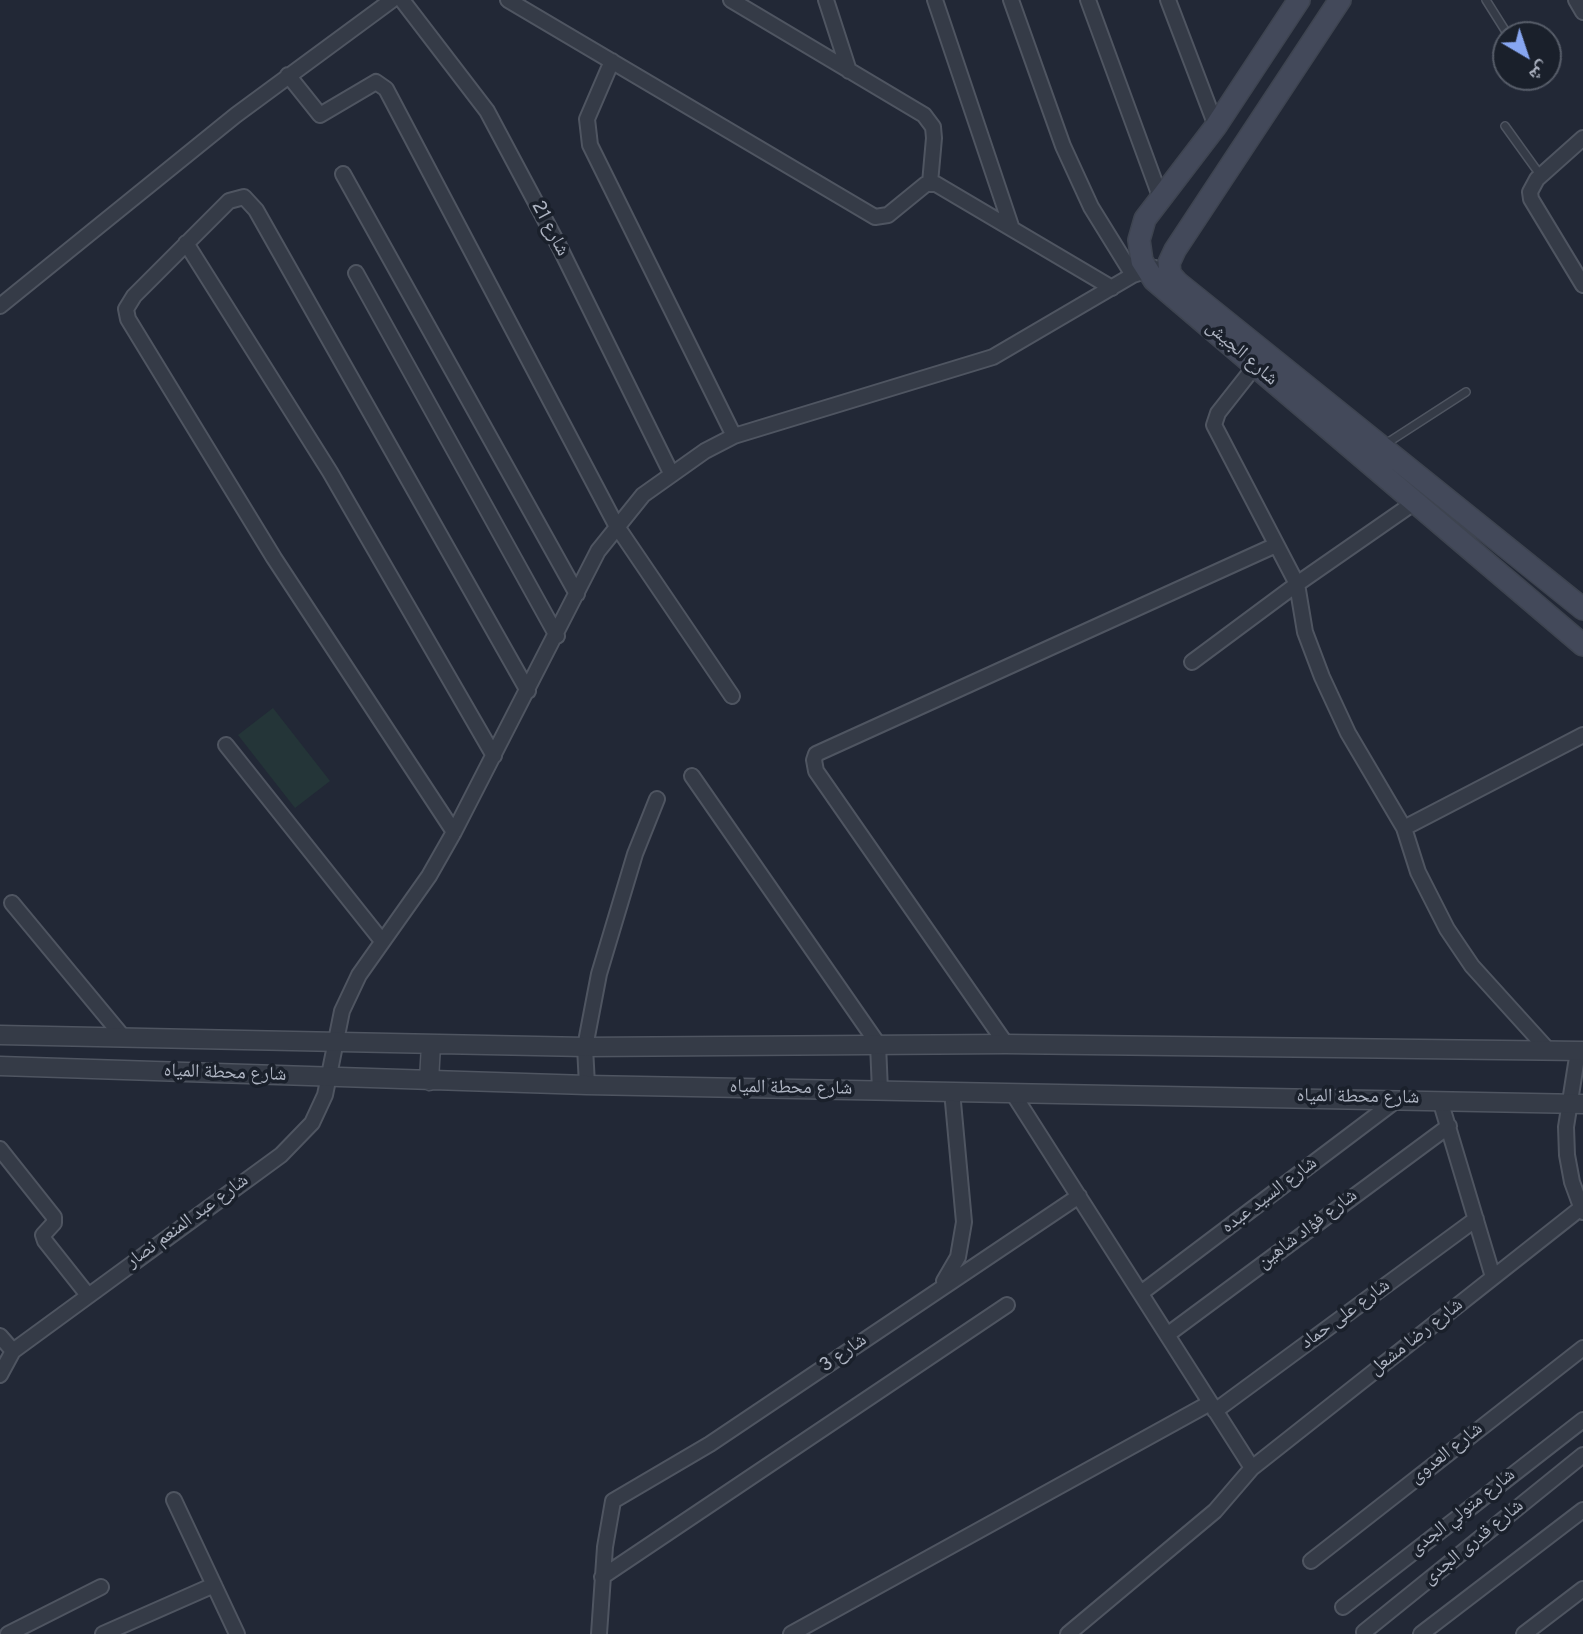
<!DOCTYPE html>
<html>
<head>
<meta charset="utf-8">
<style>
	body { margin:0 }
	#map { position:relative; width:1583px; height:1634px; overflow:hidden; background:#222836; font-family:Overpass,"Noto Naskh Arabic",sans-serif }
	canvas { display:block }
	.north { position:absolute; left:1492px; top:21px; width:70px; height:70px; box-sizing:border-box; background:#1a202b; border:2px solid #565c68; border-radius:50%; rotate:141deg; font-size:19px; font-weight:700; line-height:28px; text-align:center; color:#afb5c3 }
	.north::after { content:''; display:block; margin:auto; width:24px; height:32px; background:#87a6f1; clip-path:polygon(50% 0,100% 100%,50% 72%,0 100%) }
</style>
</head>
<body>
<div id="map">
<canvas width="1583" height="1634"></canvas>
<div class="north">ش</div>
</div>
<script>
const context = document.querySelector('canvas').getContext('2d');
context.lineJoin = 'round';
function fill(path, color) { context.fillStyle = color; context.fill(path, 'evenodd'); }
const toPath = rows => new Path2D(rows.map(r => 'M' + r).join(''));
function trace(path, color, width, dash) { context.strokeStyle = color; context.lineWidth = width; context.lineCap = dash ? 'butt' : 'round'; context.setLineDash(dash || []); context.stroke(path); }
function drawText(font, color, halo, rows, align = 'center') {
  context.font = font + ' Overpass,"Noto Naskh Arabic",sans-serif'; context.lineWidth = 7; context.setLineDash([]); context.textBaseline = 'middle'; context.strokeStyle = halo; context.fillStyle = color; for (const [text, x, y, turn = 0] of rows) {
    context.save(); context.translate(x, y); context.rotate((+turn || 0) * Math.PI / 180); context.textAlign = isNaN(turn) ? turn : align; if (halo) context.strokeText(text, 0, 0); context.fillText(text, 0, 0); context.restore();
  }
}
const green = toPath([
	[273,708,330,781,295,808,238,735]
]);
const service = toPath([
	[1486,0,1508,35],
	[1505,126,1541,176],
	[1384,445,1466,392]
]);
const minor = toPath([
	[402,0,487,111,560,248,671,473],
	[508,0,875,217,888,215,926,184,936,184,1112,288],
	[731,0,924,115,933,127,934,138,930,183],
	[826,0,849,71],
	[935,0,1011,226],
	[1011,0,1063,146,1091,207,1133,275],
	[1088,0,1161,199],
	[1168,0,1216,126],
	[1576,0,1583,12],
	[612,61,587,119,590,145,734,436],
	[288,75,320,115,376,82,386,89,616,525,732,696],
	[1583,138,1537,179,1530,192,1531,199,1583,285],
	[343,174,577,594],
	[186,243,330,472,494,756],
	[356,273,557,636],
	[0,306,236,115,392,0],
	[1255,366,1218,413,1214,425,1297,584,1305,632,1322,677,1348,733,1404,828,1418,872,1447,929,1472,966,1549,1051],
	[1192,662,1297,584,1415,502],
	[226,745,382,941],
	[692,776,878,1044,880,1091],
	[1404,828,1583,735],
	[454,832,274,558,128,319,126,309,134,296,229,201,244,197,256,210,528,691],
	[12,903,124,1038],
	[1006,1044,816,771,814,760,816,754,1276,545],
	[1578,1051,1566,1127,1567,1155,1572,1182,1583,1212],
	[587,1085,585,1047,599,974,635,854,657,799],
	[1012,1092,1252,1468],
	[1440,1100,1493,1277],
	[0,1149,54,1217,54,1223,43,1235,45,1241,87,1294],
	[944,1281,958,1257,964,1222,952,1091],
	[1141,1293,1398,1099],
	[1167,1335,1449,1126],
	[0,1336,13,1351],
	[0,1375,13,1351,281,1155,312,1123,325,1095,342,1011,359,975,429,876,454,832,598,551,643,495,705,451,734,436,993,357,1133,275,1155,268],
	[1215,1411,1476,1219],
	[174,1500,237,1634],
	[1311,1561,1583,1348],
	[602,1577,1007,1305],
	[1343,1607,1583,1420],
	[1364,1632,1583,1455],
	[8,1634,101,1587],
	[103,1634,214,1585],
	[599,1634,605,1547,613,1501,710,1444,1079,1196],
	[791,1634,1210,1403],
	[1068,1634,1215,1511,1252,1468,1581,1208],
	[1421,1634,1583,1510],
	[1524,1634,1583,1589]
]);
const tertiary = toPath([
	[0,1035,585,1047,1006,1044,1583,1051],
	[0,1066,587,1085,1583,1104],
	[429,1081,431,1044]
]);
const secondary = toPath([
	[1299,0,1216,126,1145,219,1139,240,1142,261,1154,280,1583,645],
	[1340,0,1175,250,1169,263,1170,274,1177,282,1583,609]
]);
const streetNames = [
	["شارع 21",549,229,62],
	["شارع الجيش",1241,354,41],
	["شارع محطة المياه",225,1074,2],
	["شارع محطة المياه",791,1089,1],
	["شارع محطة المياه",1358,1098,1],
	["شارع السيد عبده",1270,1196,-37],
	["شارع عبد المنعم نصار",188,1222,-36],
	["شارع فؤاد شاهين",1308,1230,-37],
	["شارع على حماد",1346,1315,-36],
	["شارع رضا مشعل",1417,1338,-38],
	["شارع 3",844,1354,-35],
	["شارع العدوى",1447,1454,-38],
	["شارع متولي الجدى",1463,1513,-38],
	["شارع قدرى الجدى",1474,1543,-39]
];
fill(green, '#243538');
trace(service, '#4f5561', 10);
trace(minor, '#4f5561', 18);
trace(tertiary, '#4f5561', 21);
trace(secondary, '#3e4450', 24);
trace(service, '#353b47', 7);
trace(minor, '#353b47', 14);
trace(tertiary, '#353b47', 18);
trace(secondary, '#43495a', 21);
drawText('19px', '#afb5c3', '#1a202b', streetNames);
</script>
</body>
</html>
